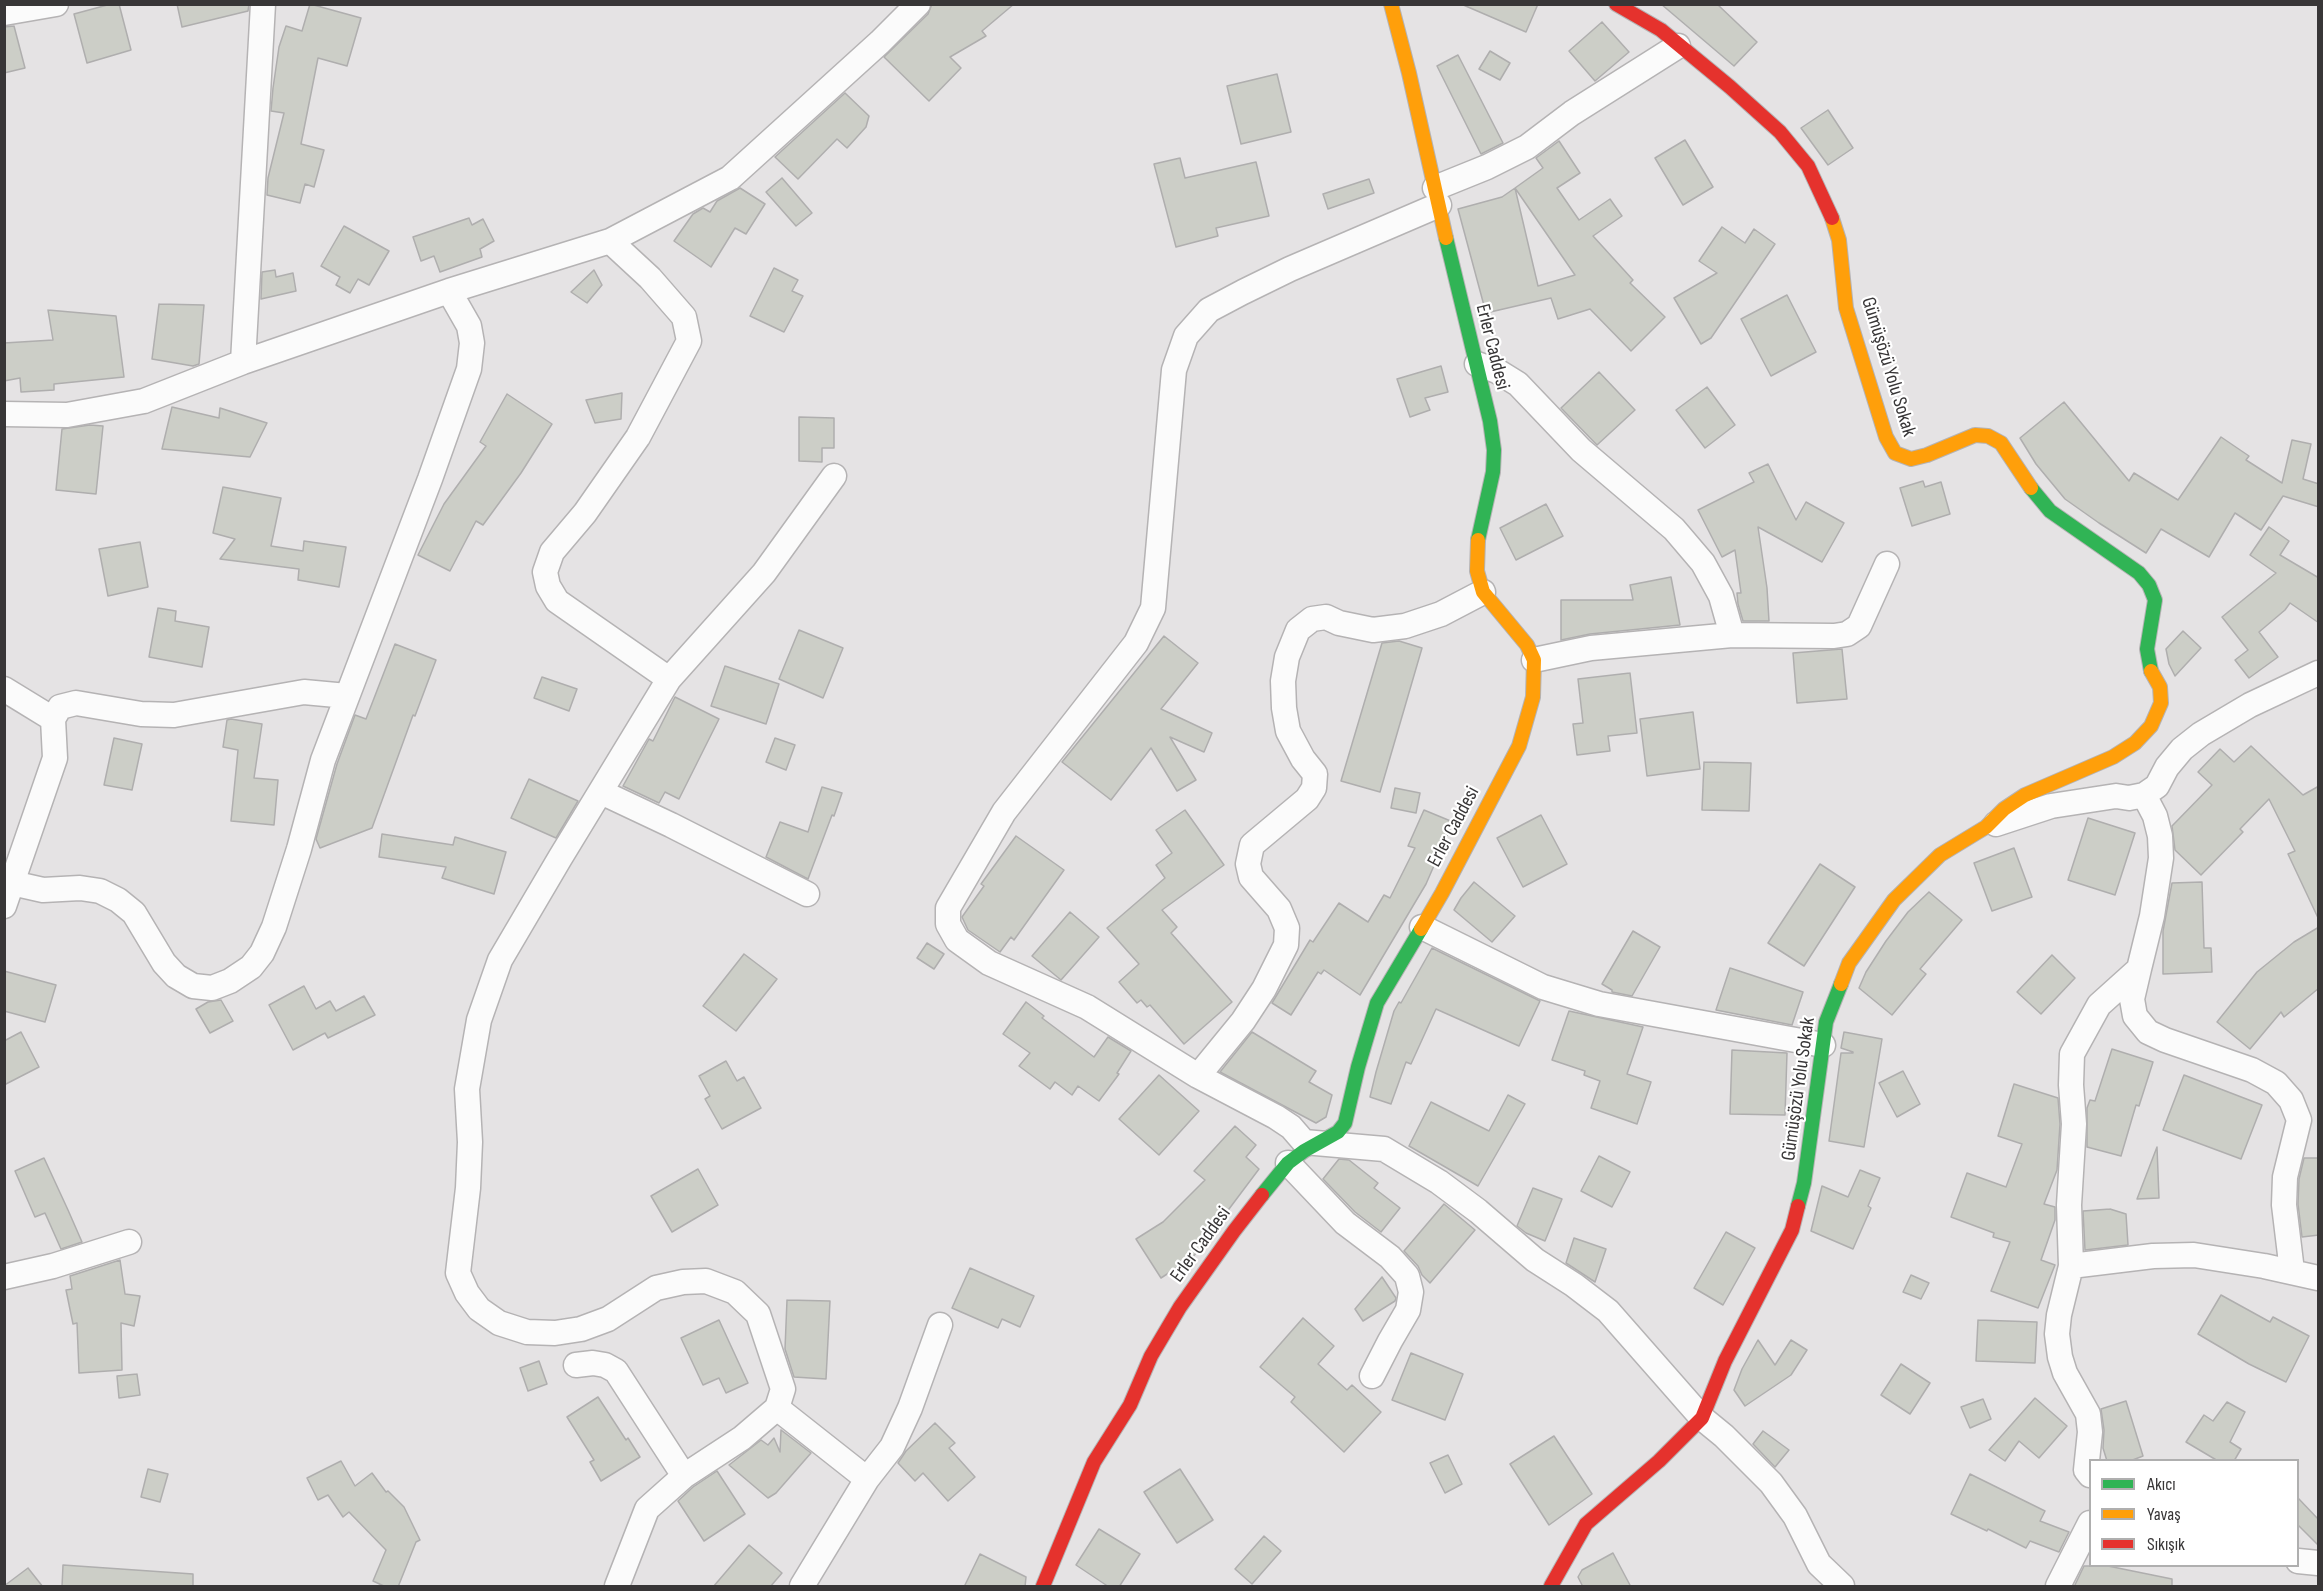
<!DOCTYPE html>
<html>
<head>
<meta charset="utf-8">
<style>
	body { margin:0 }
	#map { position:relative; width:2323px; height:1591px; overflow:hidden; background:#e5e3e4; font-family:"Sofia Sans Condensed",sans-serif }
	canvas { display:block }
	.frame { position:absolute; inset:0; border:6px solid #383637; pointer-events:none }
	.legend { position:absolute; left:2089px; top:1459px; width:210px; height:108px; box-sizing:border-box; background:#fff; border:2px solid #afafaf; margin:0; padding:8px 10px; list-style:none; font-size:18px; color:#383637 }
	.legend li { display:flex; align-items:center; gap:12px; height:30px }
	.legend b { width:30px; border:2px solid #afafaf }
</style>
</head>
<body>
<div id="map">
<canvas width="2323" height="1591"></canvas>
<div class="frame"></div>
<ul class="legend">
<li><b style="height:8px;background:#30b455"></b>Akıcı</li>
<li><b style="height:8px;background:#ff9f0a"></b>Yavaş</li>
<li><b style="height:8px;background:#e5322d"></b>Sıkışık</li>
</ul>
</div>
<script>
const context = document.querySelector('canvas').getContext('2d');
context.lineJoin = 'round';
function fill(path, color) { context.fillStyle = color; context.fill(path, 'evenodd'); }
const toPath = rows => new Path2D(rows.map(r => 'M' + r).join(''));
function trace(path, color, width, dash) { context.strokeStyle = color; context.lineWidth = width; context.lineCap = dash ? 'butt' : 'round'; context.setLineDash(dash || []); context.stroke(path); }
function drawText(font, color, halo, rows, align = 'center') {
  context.font = font + ' "Sofia Sans Condensed",sans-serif'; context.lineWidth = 4.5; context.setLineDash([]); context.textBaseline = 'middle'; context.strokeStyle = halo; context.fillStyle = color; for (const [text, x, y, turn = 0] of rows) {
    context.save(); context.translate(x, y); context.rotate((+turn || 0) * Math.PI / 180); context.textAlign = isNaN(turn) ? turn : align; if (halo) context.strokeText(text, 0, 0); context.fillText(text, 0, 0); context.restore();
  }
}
const building = toPath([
	[111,4,119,4,131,50,87,63,74,14,111,4],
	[177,4,249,4,248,11,182,27,177,4],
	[310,4,361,18,347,66,318,58,301,144,324,150,314,187,305,184,300,203,267,195,268,178,284,113,271,111,273,88,279,47,286,26,302,31,310,4],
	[932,4,1014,4,982,31,986,36,950,57,961,68,929,101,884,57,928,14,932,4],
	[1461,4,1538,4,1526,32,1461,4],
	[1661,4,1717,4,1757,42,1734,66,1661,4],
	[1602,22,1629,52,1595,81,1569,51,1602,22],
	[14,26,25,68,4,73,4,27,14,26],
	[1490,51,1510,63,1500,80,1479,69,1490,51],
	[1458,55,1503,143,1481,154,1437,66,1458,55],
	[1277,74,1291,132,1241,144,1227,86,1277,74],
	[845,93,869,116,866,127,847,148,837,139,798,179,775,157,845,93],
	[1828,110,1853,148,1828,165,1801,128,1828,110],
	[1685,140,1713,187,1683,205,1655,158,1685,140],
	[1559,141,1580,173,1557,188,1579,220,1610,199,1622,216,1593,236,1633,280,1630,283,1665,317,1631,351,1590,309,1558,319,1551,298,1486,313,1458,209,1502,197,1515,188,1538,286,1575,275,1515,188,1543,168,1536,158,1559,141],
	[1180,158,1185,178,1256,162,1269,216,1216,228,1218,236,1176,247,1154,164,1180,158],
	[782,178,812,213,796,226,766,192,782,178],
	[1369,179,1374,193,1328,209,1323,194,1369,179],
	[740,188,765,204,746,234,735,228,711,267,674,241,693,214,703,208,710,212,717,201,740,188],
	[469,218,472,225,483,219,494,241,480,249,482,257,440,272,434,256,421,261,413,237,469,218],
	[344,226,389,251,369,285,358,279,350,293,336,285,340,277,321,266,344,226],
	[1722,227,1745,243,1754,229,1775,244,1711,338,1701,344,1674,298,1717,273,1699,261,1722,227],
	[774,268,798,280,792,291,803,296,784,332,750,316,774,268],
	[275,270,276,277,293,273,296,291,261,299,262,272,275,270],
	[594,270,602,285,587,303,571,292,594,270],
	[1787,295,1816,352,1771,376,1741,319,1787,295],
	[159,304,204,305,199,364,193,366,152,359,159,304],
	[48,310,116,316,124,377,54,384,54,390,21,392,20,378,4,381,4,343,53,340,48,310],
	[1441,366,1448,392,1425,398,1430,410,1410,417,1397,379,1441,366],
	[1599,372,1635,410,1597,445,1561,408,1599,372],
	[1707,387,1735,425,1705,448,1676,410,1707,387],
	[622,393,621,419,595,423,586,400,622,393],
	[507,394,552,424,521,473,483,525,476,521,450,571,418,555,444,504,486,446,480,442,507,394],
	[2064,402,2129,481,2134,473,2178,500,2221,437,2249,456,2246,460,2282,483,2292,440,2311,444,2303,479,2319,484,2319,507,2283,496,2261,530,2235,513,2209,557,2161,529,2146,553,2099,523,2065,499,2036,464,2020,438,2064,402],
	[172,407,219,418,220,408,267,423,250,457,162,449,172,407],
	[799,417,834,418,834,448,822,448,822,462,799,461,799,417],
	[90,425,103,426,96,494,56,490,62,429,90,425],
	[1768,464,1796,520,1806,502,1844,523,1822,562,1758,527,1767,588,1769,621,1743,621,1738,604,1737,593,1741,593,1735,550,1722,557,1698,510,1754,482,1749,473,1768,464],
	[1923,481,1925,487,1941,482,1950,514,1912,526,1900,488,1923,481],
	[223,487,281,498,271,546,303,551,304,541,346,547,339,587,298,580,299,569,220,559,235,539,213,533,223,487],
	[1546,504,1563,536,1516,560,1500,528,1546,504],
	[2269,527,2289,541,2280,555,2319,578,2319,623,2290,603,2285,610,2259,632,2278,657,2249,678,2235,660,2248,650,2222,617,2276,573,2250,555,2269,527],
	[140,542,148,587,108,596,99,549,140,542],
	[1671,577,1680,625,1590,634,1561,640,1561,600,1633,600,1630,585,1671,577],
	[158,608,176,611,175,621,209,627,202,667,149,657,158,608],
	[799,630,843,648,823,698,779,679,799,630],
	[2183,631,2201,648,2175,676,2169,664,2166,649,2183,631],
	[1164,636,1198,663,1161,709,1212,733,1204,752,1170,737,1196,780,1177,791,1151,748,1111,800,1062,762,1164,636],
	[1399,641,1422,648,1380,792,1341,781,1382,643,1399,641],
	[395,644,436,660,415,716,413,715,372,828,320,848,316,839,337,764,355,715,366,719,395,644],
	[1842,649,1847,699,1797,703,1793,653,1842,649],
	[725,666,779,684,766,724,711,706,725,666],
	[1630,673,1637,733,1608,736,1610,751,1577,755,1573,724,1583,723,1578,679,1630,673],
	[542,677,577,689,569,711,534,698,542,677],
	[675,697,719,719,679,799,665,792,659,803,623,786,649,739,653,741,675,697],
	[1693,712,1700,769,1647,776,1640,719,1693,712],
	[231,719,262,724,254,778,278,780,274,825,231,821,238,750,223,747,227,720,231,719],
	[114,738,142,744,132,790,104,785,114,738],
	[775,738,795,745,786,770,766,762,775,738],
	[2251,746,2303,795,2319,786,2319,920,2288,854,2295,851,2269,799,2240,829,2243,832,2201,875,2175,850,2172,826,2212,785,2198,772,2220,749,2234,762,2251,746],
	[1704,762,1751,763,1749,811,1702,810,1704,762],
	[529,779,578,801,556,838,511,818,529,779],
	[822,787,842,793,834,816,832,815,808,879,766,857,780,822,808,832,822,787],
	[1395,788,1420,793,1416,813,1391,808,1395,788],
	[1185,810,1224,865,1162,910,1177,927,1171,933,1232,1002,1184,1044,1150,1005,1147,1007,1141,1000,1137,1003,1119,982,1139,964,1107,928,1165,878,1156,865,1172,853,1156,830,1185,810],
	[1424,810,1453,822,1426,884,1360,995,1324,970,1321,974,1318,972,1291,1015,1272,1003,1310,940,1313,942,1339,903,1368,922,1384,895,1390,898,1415,848,1408,846,1424,810],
	[1541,815,1567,864,1523,887,1497,838,1541,815],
	[2088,818,2135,833,2115,895,2068,880,2088,818],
	[382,834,453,845,455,837,506,852,494,894,442,878,446,867,379,857,382,834],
	[1016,836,1064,870,1014,940,1011,937,1000,952,968,930,962,917,984,886,981,884,1016,836],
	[2014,848,2032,897,1992,911,1974,863,2014,848],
	[1820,864,1855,887,1804,966,1768,943,1820,864],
	[1474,882,1515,916,1492,942,1454,910,1461,898,1474,882],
	[2202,882,2204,948,2211,948,2212,972,2163,974,2163,931,2172,883,2202,882],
	[1929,892,1962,920,1920,969,1926,974,1892,1015,1859,988,1866,972,1886,941,1908,912,1929,892],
	[1070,912,1099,937,1061,980,1032,956,1070,912],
	[2319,927,2319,988,2284,1017,2281,1012,2250,1049,2217,1022,2257,972,2294,942,2319,927],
	[1633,931,1660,947,1632,996,1612,992,1612,990,1602,984,1633,931],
	[927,943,944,954,934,969,917,958,927,943],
	[1432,948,1540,1001,1519,1046,1436,1009,1411,1064,1406,1062,1391,1104,1370,1097,1376,1072,1394,1011,1399,1002,1401,1003,1432,948],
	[744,954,777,979,736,1031,703,1006,744,954],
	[2052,955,2075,978,2041,1014,2017,992,2052,955],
	[1730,968,1803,992,1792,1025,1716,1010,1730,968],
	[4,971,56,985,45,1022,4,1011,4,971],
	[304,986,316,1009,330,1001,336,1011,364,996,375,1015,328,1038,325,1033,293,1050,269,1005,304,986],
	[221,1000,233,1021,210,1033,196,1009,208,1002,221,1000],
	[1026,1002,1044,1016,1042,1018,1094,1057,1108,1037,1131,1051,1117,1073,1119,1074,1099,1101,1078,1086,1072,1095,1055,1082,1050,1089,1019,1066,1030,1053,1003,1034,1026,1002],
	[1569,1011,1643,1027,1627,1074,1651,1082,1637,1124,1591,1108,1600,1081,1584,1075,1585,1071,1552,1060,1569,1011],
	[21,1032,39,1067,4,1085,4,1041,21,1032],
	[1252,1032,1316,1071,1309,1082,1332,1095,1326,1117,1316,1123,1220,1072,1252,1032],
	[1844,1032,1882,1039,1864,1147,1829,1141,1841,1053,1853,1053,1853,1052,1841,1048,1844,1032],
	[2112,1049,2153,1062,2139,1106,2136,1105,2121,1156,2087,1147,2087,1108,2090,1100,2095,1101,2112,1049],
	[1732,1050,1787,1053,1785,1115,1730,1114,1732,1050],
	[726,1061,737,1081,744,1077,761,1108,722,1129,705,1099,710,1096,699,1076,726,1061],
	[1903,1071,1920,1104,1897,1117,1879,1083,1903,1071],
	[1159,1075,1199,1111,1159,1155,1119,1119,1159,1075],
	[2184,1075,2262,1105,2241,1159,2163,1130,2184,1075],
	[2014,1084,2058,1098,2060,1124,2057,1170,2044,1204,2055,1207,2055,1220,2041,1260,2055,1265,2038,1308,1991,1291,2010,1242,1993,1237,1994,1233,1951,1217,1967,1173,2006,1187,2022,1144,1998,1136,2014,1084],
	[1508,1095,1525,1104,1478,1186,1409,1146,1431,1102,1489,1131,1508,1095],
	[1235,1126,1256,1145,1246,1157,1259,1169,1193,1257,1161,1278,1136,1239,1163,1222,1205,1180,1194,1171,1235,1126],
	[2157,1147,2159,1198,2137,1199,2157,1147],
	[1599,1156,1630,1172,1612,1207,1581,1191,1599,1156],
	[44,1158,68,1210,82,1242,61,1249,45,1213,35,1217,15,1171,44,1158],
	[2304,1158,2319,1158,2319,1235,2302,1237,2298,1204,2299,1179,2304,1158],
	[1339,1159,1349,1160,1378,1183,1374,1188,1400,1208,1381,1232,1355,1212,1323,1179,1339,1159],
	[698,1169,718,1205,672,1232,651,1196,698,1169],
	[1860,1170,1880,1178,1868,1206,1871,1208,1853,1249,1811,1231,1822,1186,1848,1197,1860,1170],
	[1533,1188,1562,1199,1545,1241,1526,1233,1517,1226,1533,1188],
	[1444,1204,1475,1230,1430,1283,1422,1275,1418,1266,1404,1251,1444,1204],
	[2110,1209,2126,1214,2128,1245,2085,1250,2083,1211,2110,1209],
	[1726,1232,1755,1248,1723,1305,1694,1288,1726,1232],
	[1574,1238,1606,1249,1595,1282,1566,1263,1574,1238],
	[120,1260,125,1294,140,1296,134,1326,121,1323,122,1370,79,1373,77,1323,73,1324,66,1290,72,1289,70,1276,120,1260],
	[970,1268,1034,1296,1020,1327,1002,1319,998,1328,952,1308,970,1268],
	[1911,1275,1929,1283,1921,1299,1903,1292,1911,1275],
	[1382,1277,1396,1298,1395,1301,1363,1321,1355,1309,1382,1277],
	[2221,1295,2270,1322,2273,1317,2309,1336,2286,1382,2249,1364,2198,1334,2221,1295],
	[787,1300,830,1301,826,1379,794,1377,785,1349,787,1300],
	[1303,1318,1334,1346,1318,1364,1347,1390,1352,1385,1381,1412,1344,1452,1291,1402,1295,1397,1260,1367,1303,1318],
	[719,1320,748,1383,726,1393,719,1378,703,1385,681,1338,719,1320],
	[1978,1320,2037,1322,2035,1363,1976,1361,1978,1320],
	[1758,1340,1775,1365,1791,1340,1807,1350,1791,1375,1745,1406,1734,1390,1742,1369,1758,1340],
	[1411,1353,1463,1374,1445,1420,1392,1400,1411,1353],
	[539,1361,547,1384,528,1391,520,1368,539,1361],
	[1901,1364,1930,1383,1910,1414,1881,1395,1901,1364],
	[137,1374,140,1395,119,1398,117,1376,137,1374],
	[598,1397,626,1440,628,1438,640,1457,601,1481,590,1462,594,1460,567,1417,598,1397],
	[2035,1398,2067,1426,2039,1458,2019,1441,2005,1461,1989,1450,2035,1398],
	[1983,1399,1991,1419,1970,1428,1961,1407,1983,1399],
	[2126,1401,2143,1456,2130,1461,2107,1461,2103,1448,2104,1430,2101,1409,2126,1401],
	[2227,1402,2245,1412,2230,1442,2241,1449,2234,1461,2218,1461,2186,1442,2204,1415,2213,1421,2227,1402],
	[935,1423,955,1443,949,1448,975,1477,948,1501,923,1473,915,1481,898,1463,906,1451,935,1423],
	[781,1430,811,1453,776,1493,768,1498,729,1465,761,1440,768,1445,774,1438,780,1452,781,1430],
	[1763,1431,1789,1450,1775,1467,1753,1444,1763,1431],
	[1554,1436,1592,1494,1549,1525,1510,1464,1554,1436],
	[1448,1455,1462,1484,1445,1493,1430,1463,1448,1455],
	[341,1461,355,1486,372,1473,386,1492,388,1491,404,1507,420,1540,416,1542,398,1587,386,1587,373,1581,386,1550,349,1512,343,1517,328,1495,318,1500,307,1478,341,1461],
	[148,1469,168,1474,160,1502,141,1497,148,1469],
	[1180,1469,1213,1520,1177,1543,1144,1492,1180,1469],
	[717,1471,745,1514,704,1541,678,1501,693,1487,717,1471],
	[1970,1474,2045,1511,2040,1521,2069,1532,2059,1552,2030,1541,2026,1548,1988,1529,1987,1531,1951,1514,1970,1474],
	[2298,1498,2319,1520,2319,1546,2298,1525,2298,1498],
	[1099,1529,1140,1554,1119,1587,1109,1587,1076,1565,1099,1529],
	[1264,1536,1281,1551,1252,1584,1235,1569,1264,1536],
	[749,1545,782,1573,770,1587,713,1587,749,1545],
	[1613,1553,1631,1587,1583,1587,1578,1577,1582,1570,1613,1553],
	[980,1554,1026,1577,1025,1587,964,1587,980,1554],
	[63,1565,193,1574,193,1587,62,1587,63,1565],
	[2084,1566,2108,1566,2172,1579,2172,1587,2074,1587,2084,1566],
	[28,1568,43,1587,4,1587,4,1586,28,1568]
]);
const street = toPath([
	[4,13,56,4],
	[1435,188,1487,167,1527,147,1572,113,1678,46],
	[1439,205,1290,269,1243,292,1209,310,1186,336,1174,370,1153,608,1136,643,1004,812,948,908,948,924,957,940,989,963,1087,1007,1198,1076,1276,1117,1291,1127,1304,1142,1384,1149,1439,1182,1478,1211,1535,1260,1574,1285,1608,1311,1702,1418,1724,1436,1771,1483,1795,1516,1819,1564,1842,1586],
	[610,241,650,278,684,317,689,341,638,437,585,513,552,552,545,572,548,586,557,601,669,679],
	[243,362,263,4],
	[1477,364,1497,371,1518,384,1581,450,1674,529,1703,563,1721,596,1732,635],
	[4,414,67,415,144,401,243,362,449,291,610,241,730,178,880,42,918,4],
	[1534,660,1591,648,1732,635,1834,636,1847,634,1859,626,1887,564],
	[4,689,53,719],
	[601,792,671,825,807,894],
	[2144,795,2155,816,2160,836,2161,858,2152,916,2139,969,2099,1005,2072,1054,2071,1085,2074,1124,2069,1205,2071,1266,2153,1256,2194,1255,2264,1266,2318,1278],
	[1996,824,2051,806,2116,796,2129,798,2144,795,2157,786,2167,767,2182,749,2201,734,2250,705,2318,673],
	[12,883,43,890,80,888,100,891,118,900,134,913,164,963,176,976,193,986,212,988,230,981,251,967,262,953,274,927,299,849,323,760,430,479,469,369,472,343,469,326,449,291],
	[4,906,55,758,53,719,60,707,76,703,141,714,174,715,304,692,347,696],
	[1422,927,1543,987,1599,1004,1823,1045],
	[2139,969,2132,999,2135,1016,2148,1032,2165,1040,2252,1070,2276,1083,2291,1100,2299,1120,2285,1177,2284,1205,2292,1271],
	[1198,1076,1243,1021,1264,989,1286,945,1287,928,1279,909,1251,877,1248,864,1252,845,1307,799,1314,788,1315,774,1303,759,1288,731,1284,708,1283,681,1287,657,1298,630,1312,619,1326,617,1339,623,1373,630,1405,626,1441,614,1483,592],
	[1288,1163,1345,1223,1390,1257,1407,1276,1411,1292,1408,1310,1390,1341,1372,1376],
	[2071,1266,2059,1315,2057,1334,2060,1357,2065,1373,2088,1414,2090,1432,2086,1470,2090,1475],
	[4,1277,53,1266,129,1242],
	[576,1365,593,1363,605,1365,616,1371,684,1476],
	[777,1408,867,1479],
	[2298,1561,2318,1563],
	[617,1586,647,1509,684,1476,742,1438,777,1408,783,1389,758,1314,735,1292,706,1281,683,1282,656,1288,608,1319,581,1329,555,1333,527,1332,499,1323,479,1309,467,1293,458,1273,468,1188,470,1142,467,1089,479,1020,500,960,560,858,669,679,764,573,834,476],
	[802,1586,867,1479,892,1447,910,1408,940,1325],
	[2058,1586,2090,1523]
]);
const fast = toPath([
	[1446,238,1490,421,1494,450,1493,472,1478,540],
	[2031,488,2050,511,2139,573,2149,585,2155,600,2147,649,2151,671],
	[1262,1195,1288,1163,1304,1151,1338,1132,1345,1123,1358,1067,1377,1003,1421,929],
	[1798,1206,1804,1183,1826,1022,1841,984]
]);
const slow = toPath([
	[1391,4,1409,73,1446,238],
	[1832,218,1839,240,1846,308,1886,437,1895,453,1911,459,1927,455,1975,435,1988,436,2001,443,2031,488],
	[1421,929,1442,893,1519,746,1533,697,1534,660,1527,645,1483,592,1477,571,1478,540],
	[1841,984,1849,963,1894,900,1940,855,1986,827,2004,809,2025,795,2113,757,2135,743,2151,726,2161,703,2160,687,2151,671]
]);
const jam = toPath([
	[1616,4,1661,30,1730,87,1780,132,1808,166,1832,218],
	[1043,1586,1094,1462,1130,1405,1151,1356,1180,1307,1234,1231,1262,1195],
	[1551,1586,1586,1524,1659,1461,1702,1418,1725,1361,1792,1230,1798,1206]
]);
const streetNames = [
	["Erler Caddesi",1492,347,76],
	["Gümüşözü Yolu Sokak",1888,367,73],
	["Erler Caddesi",1454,827,-62],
	["Gümüşözü Yolu Sokak",1799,1089,-82],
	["Erler Caddesi",1201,1245,-54]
];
fill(building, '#cccec7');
trace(building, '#afaeae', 1.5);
trace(street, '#b5b3b4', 27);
trace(fast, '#b5b3b4', 16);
trace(slow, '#b5b3b4', 16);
trace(jam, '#b5b3b4', 16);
trace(street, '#fbfbfb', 24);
trace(fast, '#30b455', 14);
trace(slow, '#ff9f0a', 14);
trace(jam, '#e5322d', 14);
drawText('20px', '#383637', '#fff', streetNames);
</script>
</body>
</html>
